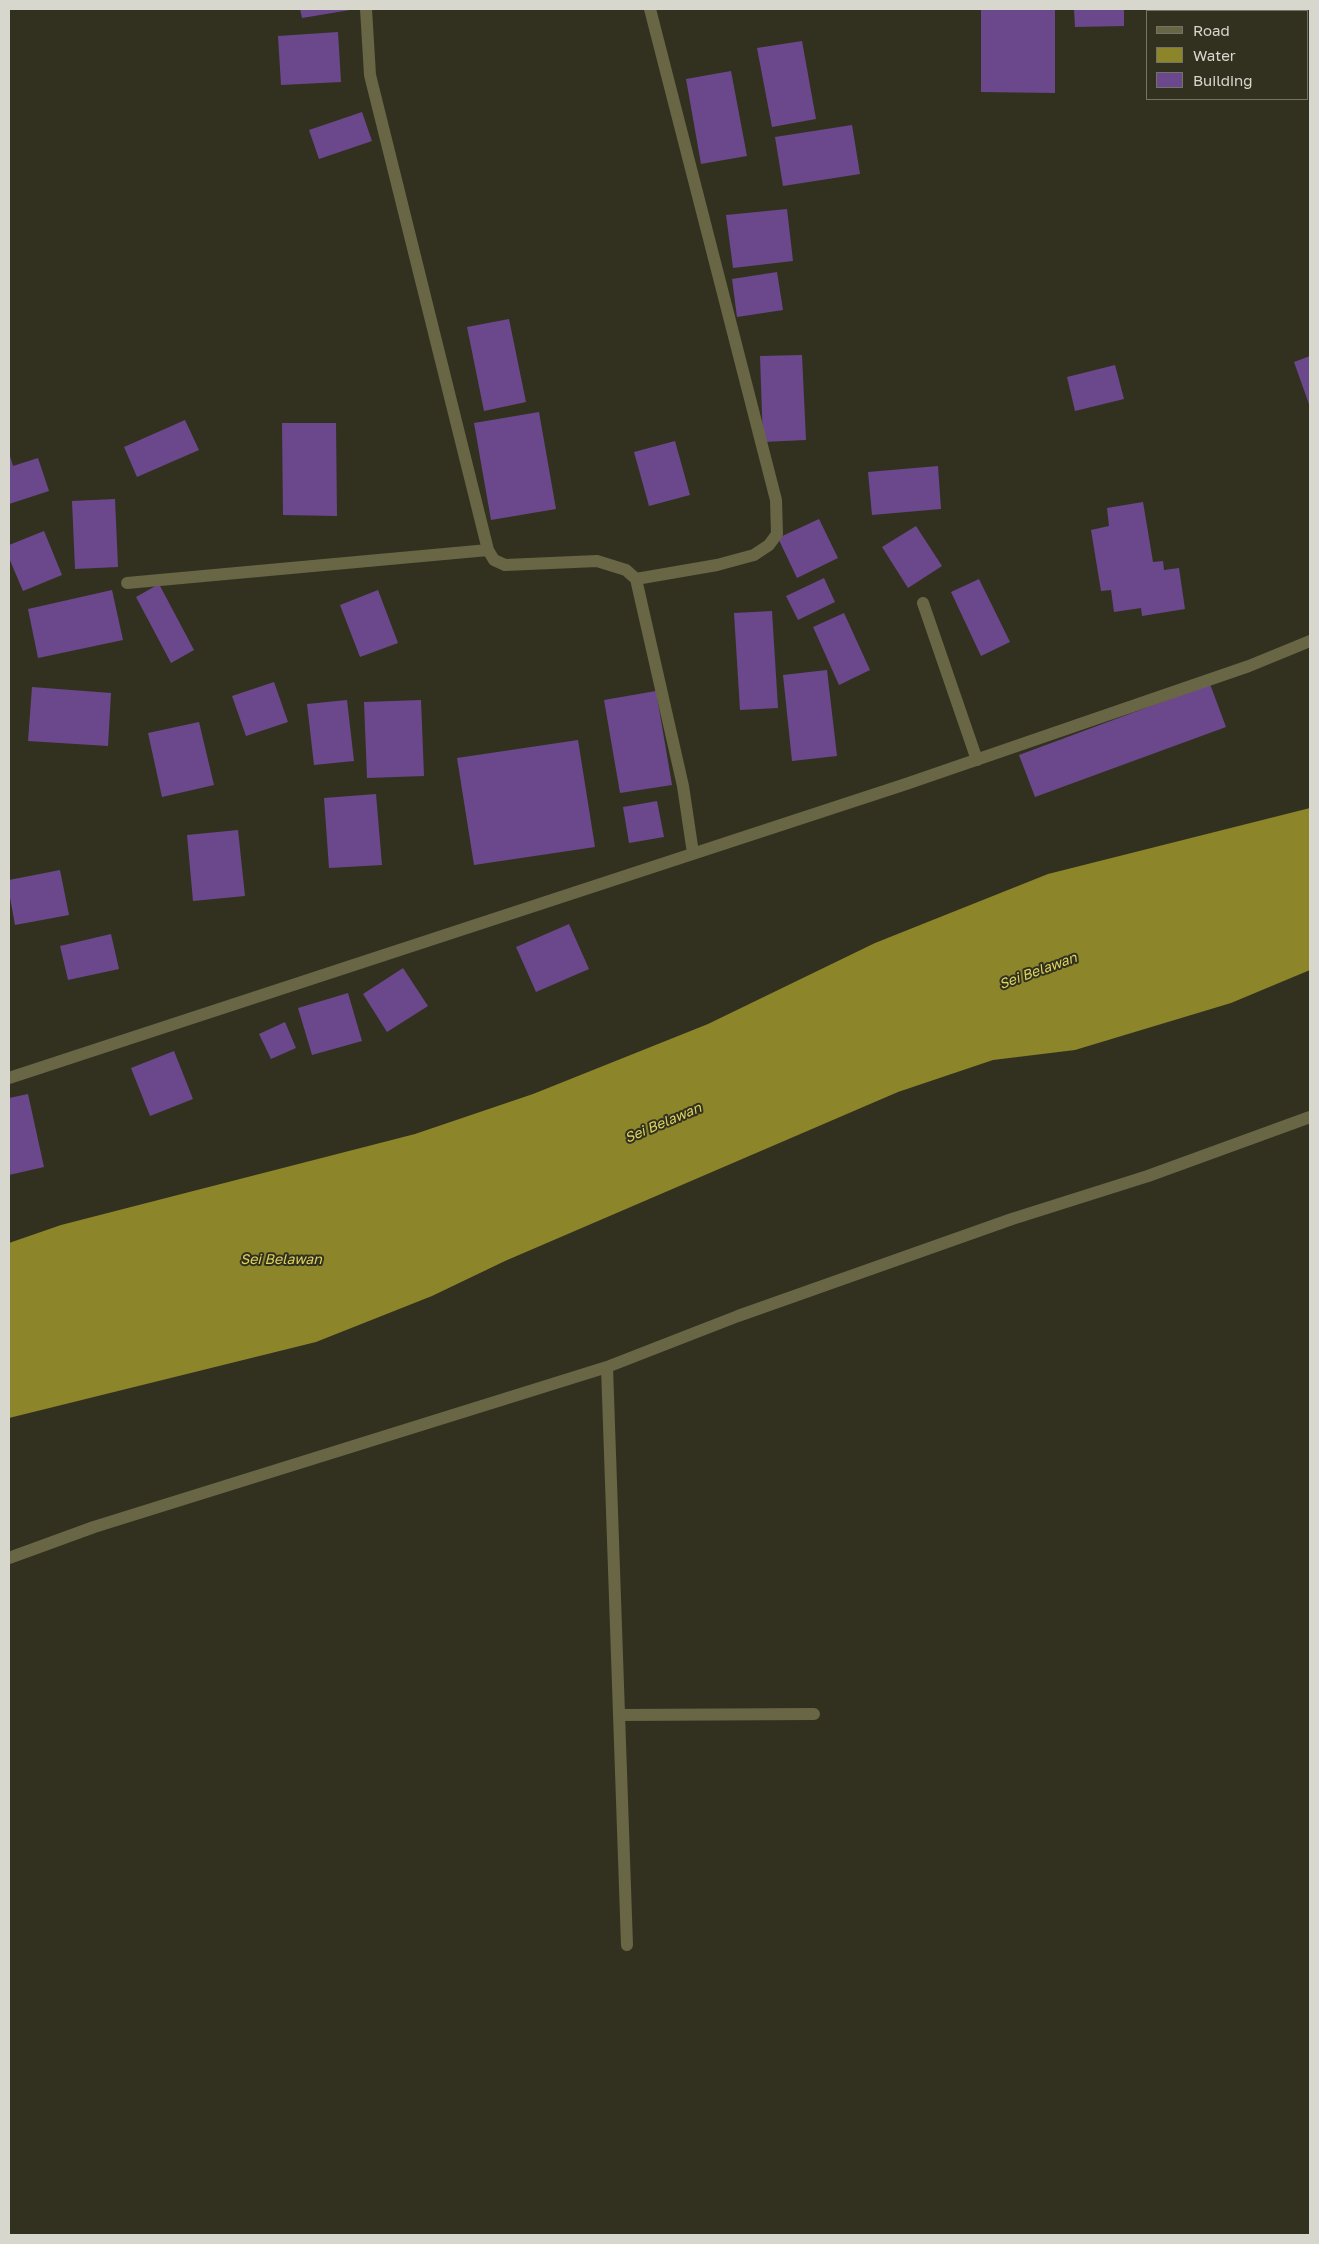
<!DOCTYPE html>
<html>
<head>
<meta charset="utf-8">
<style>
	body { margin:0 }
	#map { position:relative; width:1319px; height:2244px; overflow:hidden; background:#323120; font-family:"Golos Text",sans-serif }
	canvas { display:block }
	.frame { position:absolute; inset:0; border:10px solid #d7d7cd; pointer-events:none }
	.legend { position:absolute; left:1146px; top:10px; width:162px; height:90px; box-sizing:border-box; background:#323120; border:1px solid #747365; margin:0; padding:6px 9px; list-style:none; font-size:15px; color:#d7d7cd }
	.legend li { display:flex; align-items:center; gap:10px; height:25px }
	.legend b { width:25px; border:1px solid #747365 }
</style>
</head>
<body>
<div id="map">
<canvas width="1319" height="2244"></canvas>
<div class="frame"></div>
<ul class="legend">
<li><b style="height:6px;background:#686644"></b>Road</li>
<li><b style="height:14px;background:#8c852a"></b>Water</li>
<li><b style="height:14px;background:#6b488b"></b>Building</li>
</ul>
</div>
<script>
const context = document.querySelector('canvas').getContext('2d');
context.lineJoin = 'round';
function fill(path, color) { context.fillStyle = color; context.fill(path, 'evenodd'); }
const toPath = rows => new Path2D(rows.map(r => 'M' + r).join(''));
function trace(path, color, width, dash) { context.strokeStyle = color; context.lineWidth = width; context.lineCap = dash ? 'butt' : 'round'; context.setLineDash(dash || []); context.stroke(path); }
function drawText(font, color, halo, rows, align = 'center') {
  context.font = font + ' "Golos Text",sans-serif'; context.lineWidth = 4; context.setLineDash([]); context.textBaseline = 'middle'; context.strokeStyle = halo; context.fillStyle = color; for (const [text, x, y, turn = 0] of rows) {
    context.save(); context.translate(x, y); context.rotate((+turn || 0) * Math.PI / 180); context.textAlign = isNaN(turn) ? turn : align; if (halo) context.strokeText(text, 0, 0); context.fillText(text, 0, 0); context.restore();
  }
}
const water = toPath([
	[1310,808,1310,970,1231,1003,1075,1050,993,1060,898,1092,505,1261,432,1296,316,1342,9,1418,9,1243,61,1225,415,1134,533,1094,708,1024,875,943,1048,874]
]);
const building = toPath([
	[300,9,350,9,350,10,302,18],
	[981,9,1055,9,1055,93,981,92],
	[1074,9,1124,9,1124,26,1075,27],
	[338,32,341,82,281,85,278,36],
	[802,41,816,119,772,127,757,48],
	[731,71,747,156,701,164,686,79],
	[362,112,372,141,319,159,309,130],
	[852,125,860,174,783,186,775,137],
	[787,209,793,261,733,268,726,215],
	[777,272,783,310,737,317,732,279],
	[509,319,526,402,484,411,467,327],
	[802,355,806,440,763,442,760,356],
	[1310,356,1310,407,1294,362],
	[1115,365,1124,399,1075,411,1067,377],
	[539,412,556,509,491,520,474,423],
	[185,420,199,450,137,477,124,447],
	[282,423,336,423,337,516,283,515],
	[675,441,690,495,649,506,634,452],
	[9,453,13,466,38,458,49,491,9,504],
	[938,466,941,509,872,515,868,472],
	[115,499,118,567,75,569,72,501],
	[1143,502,1153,562,1163,561,1164,570,1179,568,1185,609,1142,616,1141,608,1114,612,1111,590,1101,591,1091,530,1109,526,1107,508],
	[819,519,838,558,797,578,778,538],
	[916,526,942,566,908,588,882,547],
	[44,531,62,575,23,591,9,558,9,545],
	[824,578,835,602,798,620,786,596],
	[979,579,1010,642,981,656,951,592],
	[159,584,194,650,171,663,136,597],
	[112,590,123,640,38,658,28,609],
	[378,590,398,643,360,657,340,605],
	[772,611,778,708,740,710,734,613],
	[844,613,870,670,839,685,813,627],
	[827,670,837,756,792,761,783,675],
	[274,682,288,722,246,736,232,696],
	[1210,684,1226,727,1035,797,1019,755],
	[32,687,111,693,108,746,28,741],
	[656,691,672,785,620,793,604,700],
	[347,700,354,761,314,765,307,704],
	[421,700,424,776,367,778,364,702],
	[199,722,214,785,162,797,148,733],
	[578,740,595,847,474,865,457,758],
	[376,794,382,865,329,868,324,798],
	[657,801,664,837,629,843,623,807],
	[238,830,245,896,193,901,187,835],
	[60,870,69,915,15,925,9,892,9,880],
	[569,924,589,969,536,992,516,947],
	[111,934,119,969,68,980,60,946],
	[403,968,428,1006,387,1032,363,994],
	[348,993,362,1041,312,1055,298,1008],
	[285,1022,296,1048,271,1059,259,1034],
	[174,1051,193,1099,150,1116,131,1068],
	[28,1094,44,1167,9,1175,9,1098]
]);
const street = toPath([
	[366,9,370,75,488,550,494,560,505,565,597,561,626,570,636,579,683,786,693,853],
	[636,579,717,565,754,555,769,545,777,534,776,500,650,9],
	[127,583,488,550],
	[923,603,977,760],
	[9,1078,906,784,1249,666,1310,641],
	[607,1367,627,1945],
	[9,1558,94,1527,607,1367,738,1316,1012,1219,1148,1176,1310,1117],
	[619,1715,814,1714]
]);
const waterNames = [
	["Sei Belawan",1038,971,-20],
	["Sei Belawan",663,1123,-23],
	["Sei Belawan",281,1260]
];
fill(water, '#8c852a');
fill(building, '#6b488b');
trace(street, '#686644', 12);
drawText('italic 14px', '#ded45e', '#323120', waterNames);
</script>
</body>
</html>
